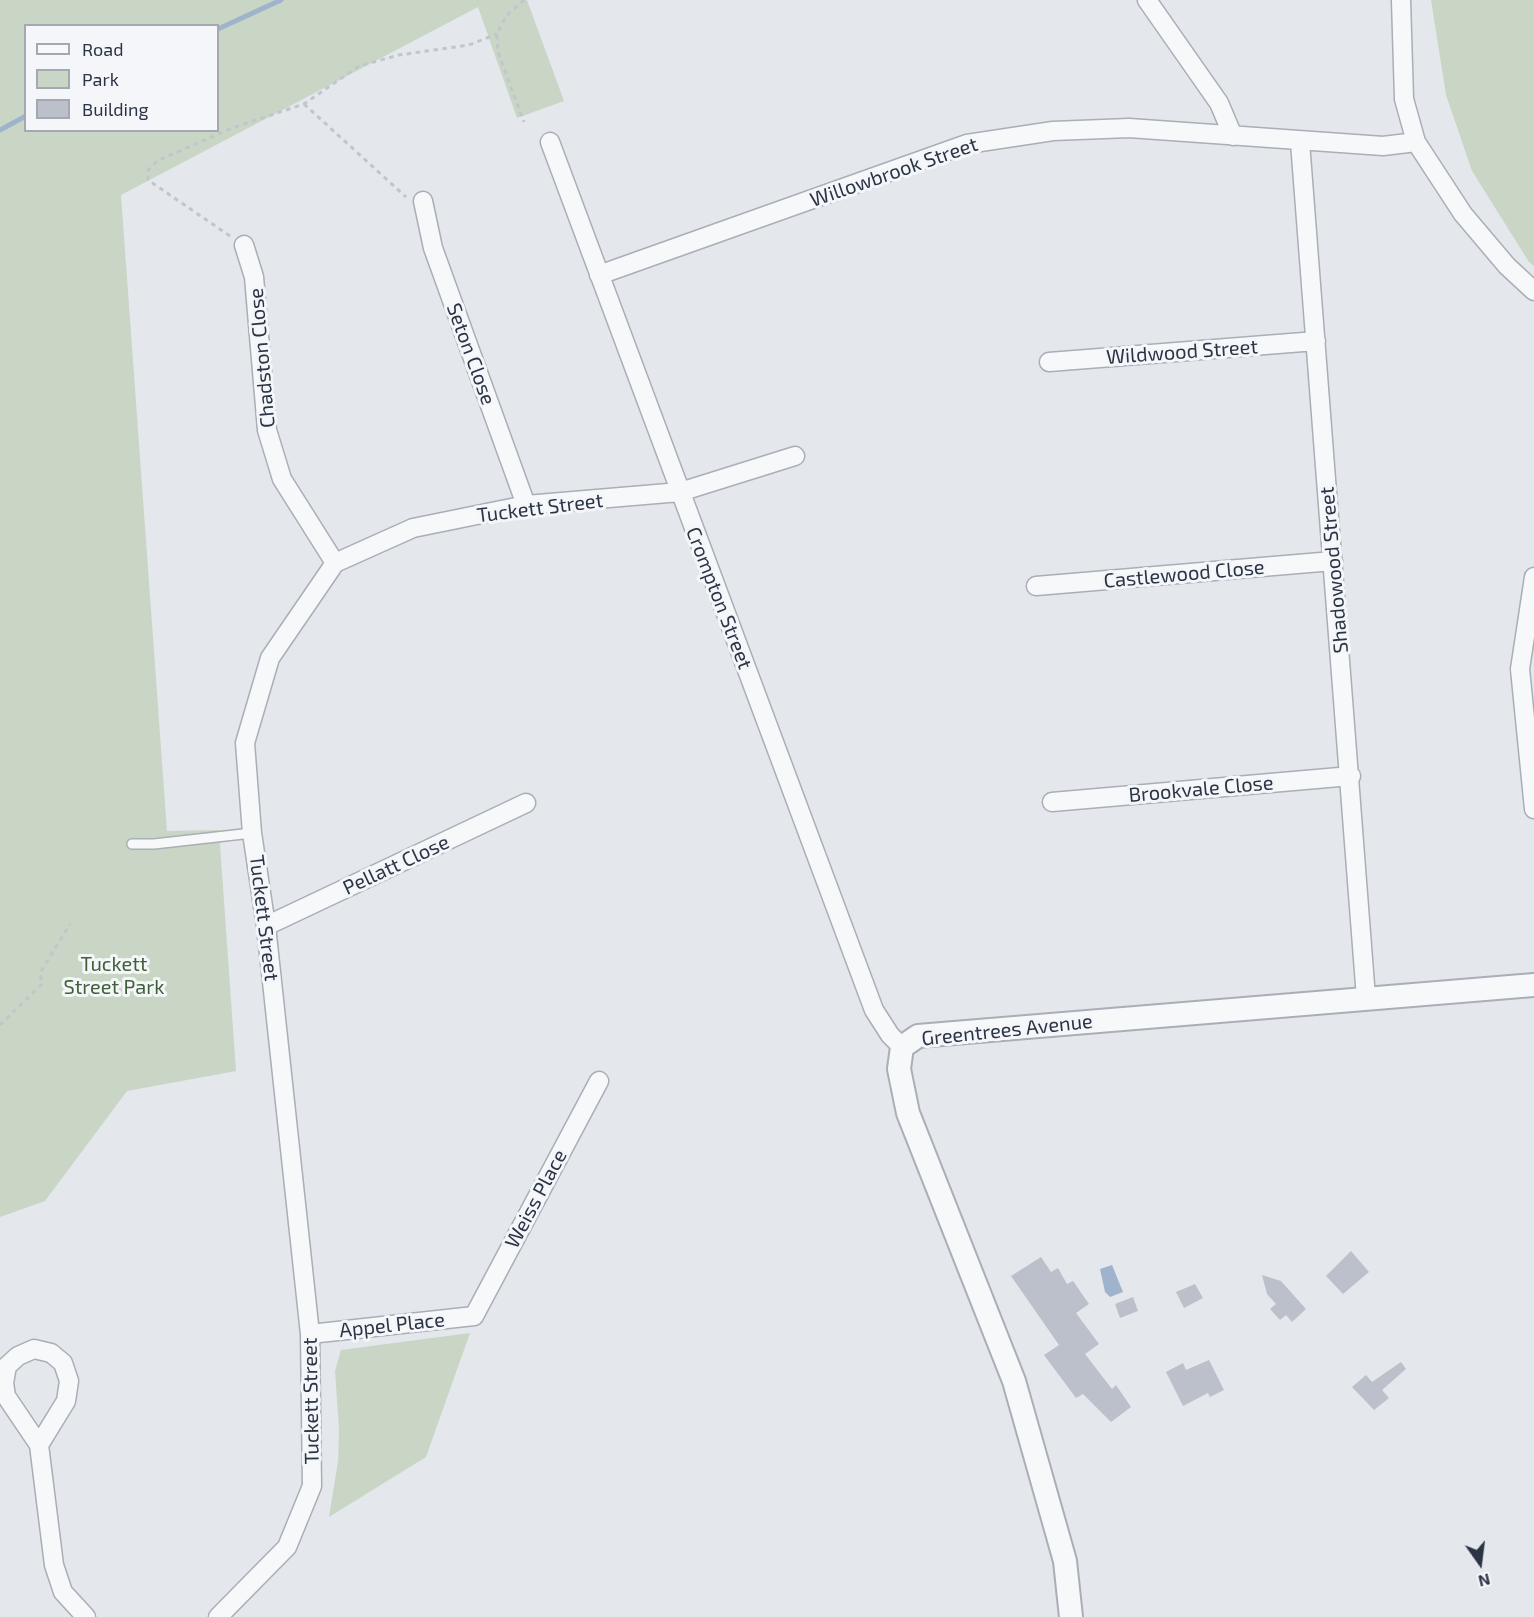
<!DOCTYPE html>
<html>
<head>
<meta charset="utf-8">
<style>
	body { margin:0 }
	#map { position:relative; width:1534px; height:1617px; overflow:hidden; background:#e4e7ec; font-family:"Exo 2",sans-serif }
	canvas { display:block }
	.legend { position:absolute; left:24px; top:24px; width:195px; height:108px; box-sizing:border-box; background:#f4f6f9; border:2px solid #a4a8b1; margin:0; padding:8px 10px; list-style:none; font-size:18px; color:#2b3445 }
	.legend li { display:flex; align-items:center; gap:12px; height:30px }
	.legend b { width:30px; border:2px solid #a4a8b1 }
	.north { position:absolute; left:1450px; top:1533px; width:60px; height:60px; -webkit-text-stroke:4px #f4f6f9; paint-order:stroke; rotate:166deg; font-size:16px; font-weight:700; line-height:24px; text-align:center; color:#2b3445 }
	.north::after { content:''; display:block; margin:auto; width:21px; height:27px; background:#2b3445; clip-path:polygon(50% 0,100% 100%,50% 72%,0 100%) }
</style>
</head>
<body>
<div id="map">
<canvas width="1534" height="1617"></canvas>
<ul class="legend">
<li><b style="height:8px;background:#f7f8fa"></b>Road</li>
<li><b style="height:16px;background:#c9d6c5"></b>Park</li>
<li><b style="height:16px;background:#bbc0ca"></b>Building</li>
</ul>
<div class="north">N</div>
</div>
<script>
const context = document.querySelector('canvas').getContext('2d');
context.lineJoin = 'round';
function fill(path, color) { context.fillStyle = color; context.fill(path, 'evenodd'); }
const toPath = rows => new Path2D(rows.map(r => 'M' + r).join(''));
function trace(path, color, width, dash) { context.strokeStyle = color; context.lineWidth = width; context.lineCap = dash ? 'butt' : 'round'; context.setLineDash(dash || []); context.stroke(path); }
function drawText(font, color, halo, rows, align = 'center') {
  context.font = font + ' "Exo 2",sans-serif'; context.lineWidth = 6; context.setLineDash([]); context.textBaseline = 'middle'; context.strokeStyle = halo; context.fillStyle = color; for (const [text, x, y, turn = 0] of rows) {
    context.save(); context.translate(x, y); context.rotate((+turn || 0) * Math.PI / 180); context.textAlign = isNaN(turn) ? turn : align; if (halo) context.strokeText(text, 0, 0); context.fillText(text, 0, 0); context.restore();
  }
}
const green = toPath([
	[0,0,527,0,564,101,517,118,478,7,121,195,167,831,219,830,236,1071,127,1091,45,1201,0,1217],
	[26,26,218,26,218,130,26,130],
	[1431,0,1534,0,1534,266,1529,262,1472,171,1446,95],
	[470,1333,426,1457,329,1517,338,1461,339,1430,335,1371,341,1350]
]);
const water = toPath([
	[1112,1265,1123,1292,1110,1297,1105,1292,1100,1269]
]);
const stream = toPath([
	[218,29,281,0],
	[0,130,26,116]
]);
const building = toPath([
	[1351,1251,1369,1272,1343,1294,1326,1276],
	[1041,1257,1051,1272,1058,1268,1067,1284,1073,1281,1089,1304,1076,1313,1099,1344,1085,1354,1112,1389,1116,1385,1131,1407,1111,1422,1083,1394,1076,1398,1044,1355,1059,1345,1011,1276],
	[1262,1275,1281,1281,1306,1309,1292,1322,1286,1315,1280,1320,1270,1309,1276,1304,1267,1294],
	[1195,1284,1203,1298,1184,1308,1176,1292],
	[1133,1297,1138,1311,1120,1318,1115,1304],
	[1209,1360,1224,1390,1210,1397,1208,1393,1183,1406,1166,1372,1183,1363,1186,1370],
	[1401,1362,1406,1369,1382,1390,1389,1398,1374,1410,1352,1387,1366,1375,1372,1382]
]);
const path = toPath([
	[524,0,506,16,497,34,498,52,524,122],
	[304,104,406,197],
	[230,236,148,180,148,170,157,161,232,128,304,104,359,66,399,55,469,45,497,34],
	[0,1025,42,984,40,973,70,924]
]);
const service = toPath([
	[132,844,154,844,252,833]
]);
const minor = toPath([
	[1147,0,1219,103,1233,136],
	[1401,0,1404,99,1416,142,1463,214,1507,266,1534,291],
	[550,142,874,1010,890,1035,902,1047],
	[1300,142,1366,998],
	[423,201,433,248,526,505],
	[244,245,254,277,267,430,282,479,335,563],
	[599,275,967,144,1053,131,1129,128,1383,146,1416,142],
	[1049,362,1316,341],
	[1534,577,1520,669,1534,809],
	[1036,586,1333,561],
	[1052,802,1351,776],
	[266,926,526,803],
	[310,1334,474,1316,599,1081],
	[39,1445,66,1401,69,1381,63,1363,51,1353,34,1349,18,1356,7,1366,4,1383,6,1396,39,1445,54,1565,63,1592,86,1617],
	[218,1617,287,1547,312,1486,310,1334,266,926,252,833,245,743,270,658,335,563,413,528,526,505,680,492,795,456]
]);
const tertiary = toPath([
	[1071,1617,1065,1561,1014,1381,908,1113,899,1069,902,1047,918,1036,1534,985]
]);
const streetNames = [
	["Willowbrook Street",894,172,-19],
	["Wildwood Street",1182,352,-4],
	["Seton Close",471,354,70],
	["Chadston Close",262,358,-95],
	["Tuckett Street",540,508,-7],
	["Shadowood Street",1334,570,-95],
	["Castlewood Close",1184,574,-5],
	["Crompton Street",719,598,69],
	["Brookvale Close",1201,789,-5],
	["Pellatt Close",396,865,-25],
	["Tuckett Street",264,918,83],
	["Greentrees Avenue",1007,1030,-6],
	["Weiss Place",536,1199,-62],
	["Appel Place",392,1325,-6],
	["Tuckett Street",311,1401,-91]
];
const parkNames = [
	["Tuckett",114,964],
	["Street Park",114,987]
];
fill(green, '#c9d6c5');
fill(water, '#9fb4cc');
trace(stream, '#9fb4cc', 5);
fill(building, '#bbc0ca');
trace(service, '#a9aeb7', 12);
trace(minor, '#a9aeb7', 21);
trace(tertiary, '#a9aeb7', 26);
trace(path, '#c2c5cb', 3, [4.5, 4.5]);
trace(service, '#f7f8fa', 9);
trace(minor, '#f7f8fa', 18);
trace(tertiary, '#f7f8fa', 22);
drawText('20px', '#2b3445', '#f4f6f9', streetNames);
drawText('20px', '#3f6138', '#f4f6f9', parkNames);
</script>
</body>
</html>
